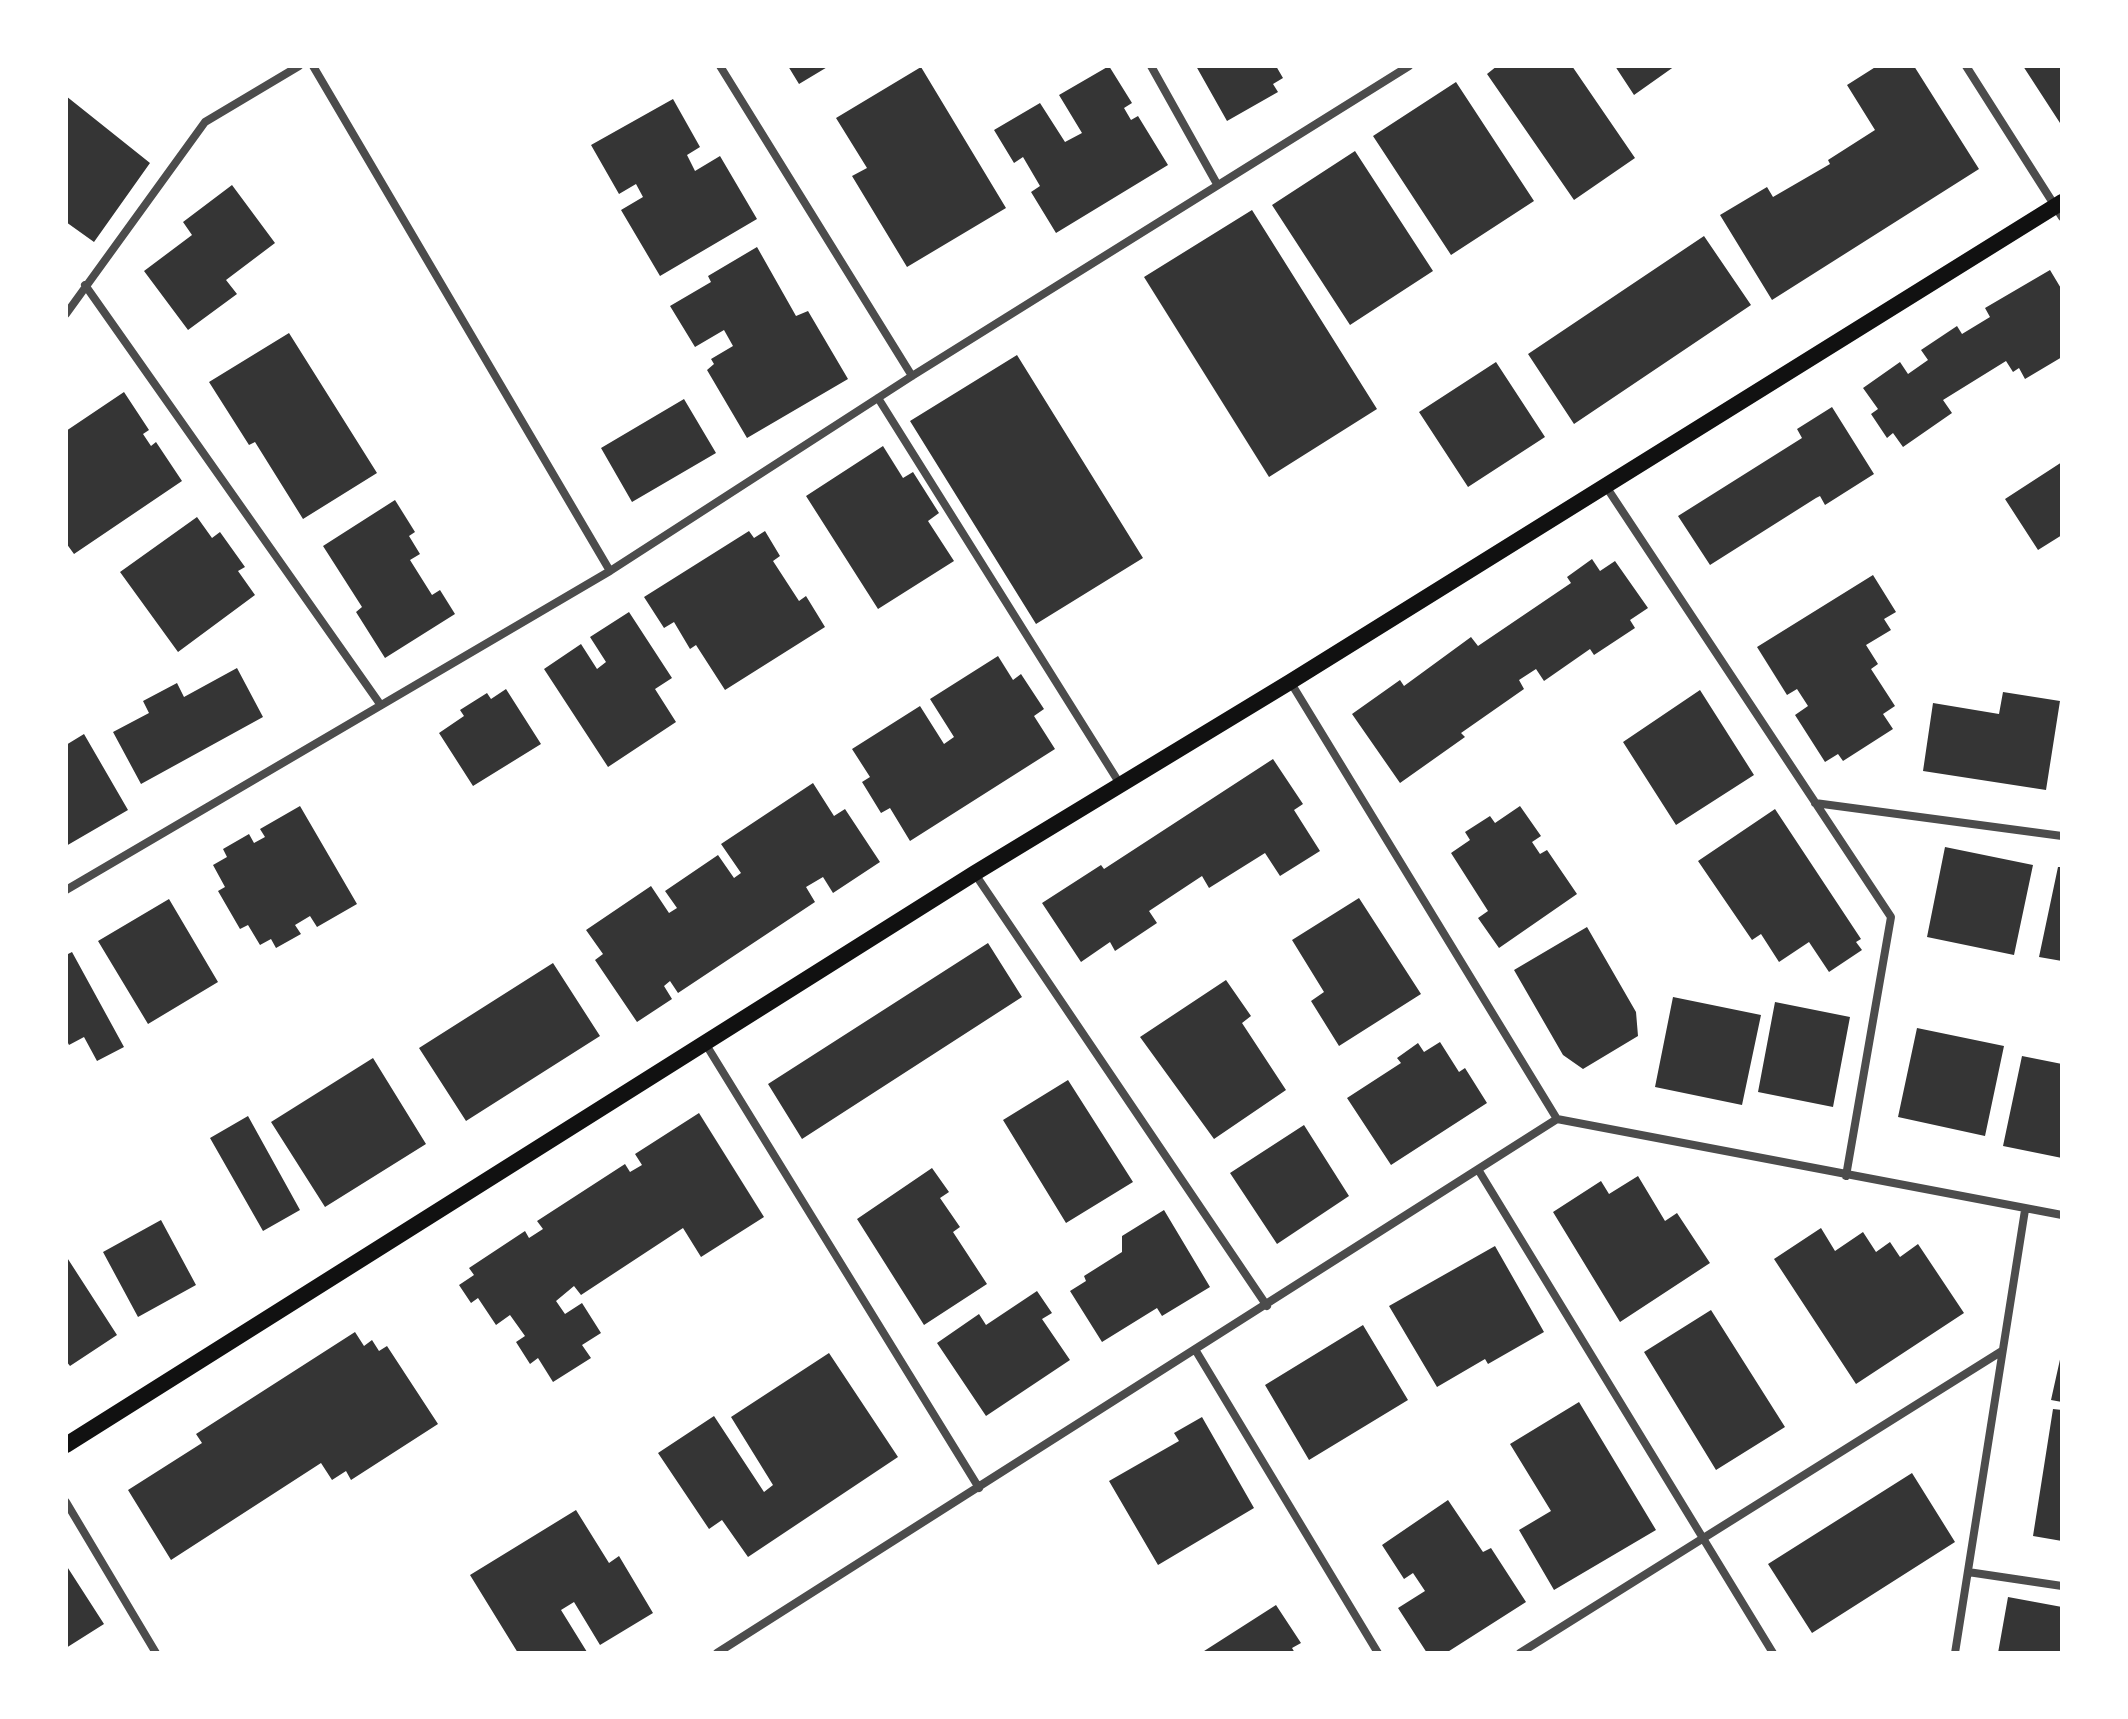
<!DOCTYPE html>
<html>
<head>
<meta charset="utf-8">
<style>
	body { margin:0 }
	#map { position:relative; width:2128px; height:1719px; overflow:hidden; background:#fff; font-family:Signika,sans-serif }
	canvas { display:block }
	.frame { position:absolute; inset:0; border:68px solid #fff; pointer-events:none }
</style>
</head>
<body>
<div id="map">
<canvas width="2128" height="1719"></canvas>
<div class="frame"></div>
</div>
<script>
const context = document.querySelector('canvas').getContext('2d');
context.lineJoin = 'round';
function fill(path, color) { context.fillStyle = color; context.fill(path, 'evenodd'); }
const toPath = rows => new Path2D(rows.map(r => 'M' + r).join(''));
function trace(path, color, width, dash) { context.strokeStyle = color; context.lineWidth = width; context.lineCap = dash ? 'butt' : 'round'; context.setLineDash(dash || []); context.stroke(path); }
const building = toPath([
	[788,66,829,66,799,84],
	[1109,66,1132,103,1124,108,1131,120,1138,116,1168,165,1056,233,1031,192,1040,186,1023,157,1014,163,994,130,1040,103,1065,142,1082,133,1059,95],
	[1196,66,1276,66,1283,78,1273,84,1278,92,1227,121],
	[1497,66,1572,66,1635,158,1574,200,1487,74],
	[1615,66,1675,66,1634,95],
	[1877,66,1914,66,1979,169,1772,300,1720,215,1767,187,1773,197,1830,164,1828,160,1875,130,1847,85],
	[2023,66,2062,66,2060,123],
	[921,67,1006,208,907,267,852,176,867,168,836,118],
	[1456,82,1534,201,1451,255,1373,136],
	[66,96,150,163,94,242,66,222],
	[673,99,700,147,687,155,695,171,720,156,757,219,660,276,621,210,643,197,636,184,619,194,591,145],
	[1355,151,1433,271,1350,325,1272,205],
	[232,185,275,243,226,280,237,294,188,330,144,271,192,235,183,222],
	[1252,210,1377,409,1269,477,1144,277],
	[1704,236,1751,305,1574,424,1528,354],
	[757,247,796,316,808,311,848,379,747,438,707,370,714,364,711,359,733,346,724,330,695,347,670,306,711,282,708,276],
	[2050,270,2062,290,2062,357,2025,379,2019,368,2013,372,2006,361,1943,400,1952,413,1903,447,1893,433,1887,438,1871,414,1878,409,1863,388,1900,362,1908,374,1928,360,1921,350,1957,326,1962,334,1990,317,1985,308],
	[289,333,377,473,303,519,255,442,249,445,209,382],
	[1017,355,1143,558,1036,624,910,421],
	[1496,362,1545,437,1468,487,1419,412],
	[124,392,149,430,143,434,151,446,156,442,182,481,74,554,66,543,66,431],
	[684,399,716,453,632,502,601,448],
	[1832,407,1874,474,1825,505,1820,496,1816,498,1710,565,1678,516,1802,438,1797,429],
	[883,446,903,478,913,472,939,513,928,521,954,561,878,609,806,496],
	[2062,462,2062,535,2038,550,2005,499],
	[395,500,415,532,409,536,420,554,410,560,432,595,440,590,455,614,385,658,356,612,362,607,323,546],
	[197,517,212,538,220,532,245,567,238,571,255,595,178,652,120,572],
	[749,531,754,538,765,531,780,556,773,561,799,601,806,596,825,627,725,690,696,645,690,649,674,622,664,628,644,597],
	[1592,559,1600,571,1615,561,1648,608,1630,620,1635,628,1594,655,1590,649,1544,681,1536,669,1519,680,1524,689,1461,733,1465,737,1400,783,1352,714,1400,680,1404,686,1471,637,1478,646,1571,583,1567,577],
	[1873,575,1896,612,1884,619,1891,630,1866,645,1878,664,1871,669,1895,706,1883,714,1893,729,1843,761,1838,754,1825,762,1795,715,1808,706,1797,689,1787,695,1757,647],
	[629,612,672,678,655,689,676,722,608,767,544,669,581,644,597,669,606,662,590,637],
	[998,656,1013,680,1021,674,1044,709,1034,716,1055,749,910,841,890,808,881,813,862,782,870,777,852,749,920,706,944,744,954,737,930,699],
	[237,668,263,717,141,784,113,732,149,713,143,701,177,683,184,697],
	[506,689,541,744,473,786,439,733,464,716,460,710,487,693,491,699],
	[1700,690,1754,775,1676,825,1623,742],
	[2003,692,2060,701,2046,790,1923,771,1933,703,1999,714],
	[84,734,128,810,66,846,66,745],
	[1273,759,1303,804,1294,810,1320,851,1280,876,1265,853,1209,888,1202,876,1149,911,1157,923,1115,951,1110,942,1081,962,1042,903,1101,865,1104,869],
	[813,783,834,816,845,809,880,862,833,893,823,877,806,887,815,902,678,993,670,981,664,986,672,999,637,1022,595,960,603,954,586,930,651,886,669,913,677,908,665,891,718,855,734,878,741,873,721,844],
	[300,806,357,904,317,927,310,916,295,925,301,934,276,948,271,939,260,945,248,925,240,929,218,891,225,887,213,865,227,857,223,849,249,834,254,843,265,837,260,829],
	[1520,806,1541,836,1532,842,1540,854,1547,850,1577,894,1499,948,1478,918,1488,911,1451,853,1470,840,1465,832,1490,816,1495,823],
	[1775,809,1861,939,1856,942,1862,950,1829,972,1809,942,1779,962,1761,934,1752,940,1698,861],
	[1945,847,2033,865,2014,955,1927,937],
	[2058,867,2062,867,2062,961,2039,957],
	[1359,898,1421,994,1339,1046,1311,1001,1324,992,1292,940],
	[169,899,218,982,148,1024,98,941],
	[1587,927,1636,1012,1638,1036,1583,1069,1563,1055,1514,970],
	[988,943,1022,997,802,1139,768,1084],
	[72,952,124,1047,97,1061,84,1037,69,1045,66,1039,66,955],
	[553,963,600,1036,466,1121,419,1048],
	[1226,980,1251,1016,1242,1023,1286,1090,1214,1139,1140,1037],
	[1673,997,1761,1015,1742,1105,1655,1087],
	[1775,1002,1850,1017,1833,1107,1758,1092],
	[1917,1028,2004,1046,1985,1136,1898,1117],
	[1440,1042,1459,1072,1465,1068,1487,1103,1391,1165,1347,1098,1401,1063,1397,1058,1418,1043,1424,1052],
	[2022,1056,2062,1064,2062,1158,2003,1146],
	[373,1058,426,1144,325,1207,271,1122],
	[1068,1080,1133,1182,1066,1223,1003,1120],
	[699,1113,764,1217,701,1257,683,1228,581,1295,574,1286,556,1301,565,1314,582,1303,601,1333,582,1345,591,1358,553,1382,538,1358,530,1364,516,1342,525,1336,510,1315,496,1325,478,1298,471,1303,459,1285,474,1275,469,1268,525,1231,529,1238,543,1229,537,1221,625,1164,630,1172,642,1165,635,1154],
	[248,1116,300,1210,263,1231,210,1138],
	[1304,1125,1349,1196,1277,1244,1230,1173],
	[932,1168,949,1192,940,1198,960,1227,953,1232,987,1284,924,1325,857,1219],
	[1638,1176,1665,1221,1677,1213,1710,1263,1620,1322,1553,1212,1601,1181,1609,1194],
	[1164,1210,1210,1287,1162,1316,1157,1308,1102,1342,1070,1291,1086,1281,1084,1276,1122,1252,1122,1236],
	[161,1220,196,1285,138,1317,103,1252],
	[1821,1228,1835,1251,1863,1232,1876,1252,1890,1242,1900,1257,1918,1244,1964,1313,1856,1384,1774,1259],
	[1495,1246,1544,1332,1488,1364,1485,1359,1437,1387,1389,1306],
	[66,1256,117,1335,70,1366,66,1361],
	[1037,1291,1052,1313,1042,1319,1070,1360,986,1416,937,1343,979,1314,986,1325],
	[1711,1310,1785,1427,1716,1470,1644,1352],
	[1363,1325,1408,1400,1309,1460,1265,1385],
	[355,1332,364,1346,372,1340,379,1351,387,1346,438,1424,351,1480,346,1471,332,1480,321,1463,171,1560,128,1490,202,1443,196,1434],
	[829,1353,898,1457,748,1557,722,1520,709,1529,658,1453,714,1416,764,1492,773,1485,731,1417],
	[2061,1355,2062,1355,2062,1402,2051,1400],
	[1579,1402,1656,1530,1554,1590,1519,1530,1551,1511,1510,1444],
	[2053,1409,2062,1410,2062,1541,2033,1536],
	[1202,1417,1254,1508,1158,1565,1109,1481,1179,1441,1174,1433],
	[1912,1473,1955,1542,1812,1633,1768,1564],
	[1448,1500,1483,1552,1491,1548,1526,1602,1446,1653,1427,1653,1398,1608,1425,1591,1413,1573,1404,1579,1382,1545],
	[576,1510,609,1563,619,1556,653,1613,600,1645,574,1602,561,1610,587,1652,518,1653,470,1575],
	[66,1565,104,1624,66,1648],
	[2008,1597,2062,1607,2062,1653,1998,1653],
	[1276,1605,1301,1643,1292,1648,1295,1653,1201,1653]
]);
const minor = toPath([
	[313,66,610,571],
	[720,66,912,376],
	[1151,66,1217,184],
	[1966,66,2062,217],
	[85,285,380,704],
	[66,314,205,122,299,66],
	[878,398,1120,784],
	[1605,485,1891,917,1846,1176],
	[1291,683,1557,1119],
	[1815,803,2062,836],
	[975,874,1267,1306],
	[66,890,610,571,912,376,1409,66],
	[705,1043,979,1488],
	[1479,1171,1773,1653],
	[1196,1351,1378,1653],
	[66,1502,156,1653],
	[1968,1572,2062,1586],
	[717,1653,1557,1119,2062,1215],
	[1520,1653,2002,1351],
	[1955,1653,2025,1210]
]);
const secondary = toPath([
	[66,1445,975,873,1290,682,2062,202]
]);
fill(building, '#353535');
trace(minor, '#4c4c4c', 8);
trace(secondary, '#111', 16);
</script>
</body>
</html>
